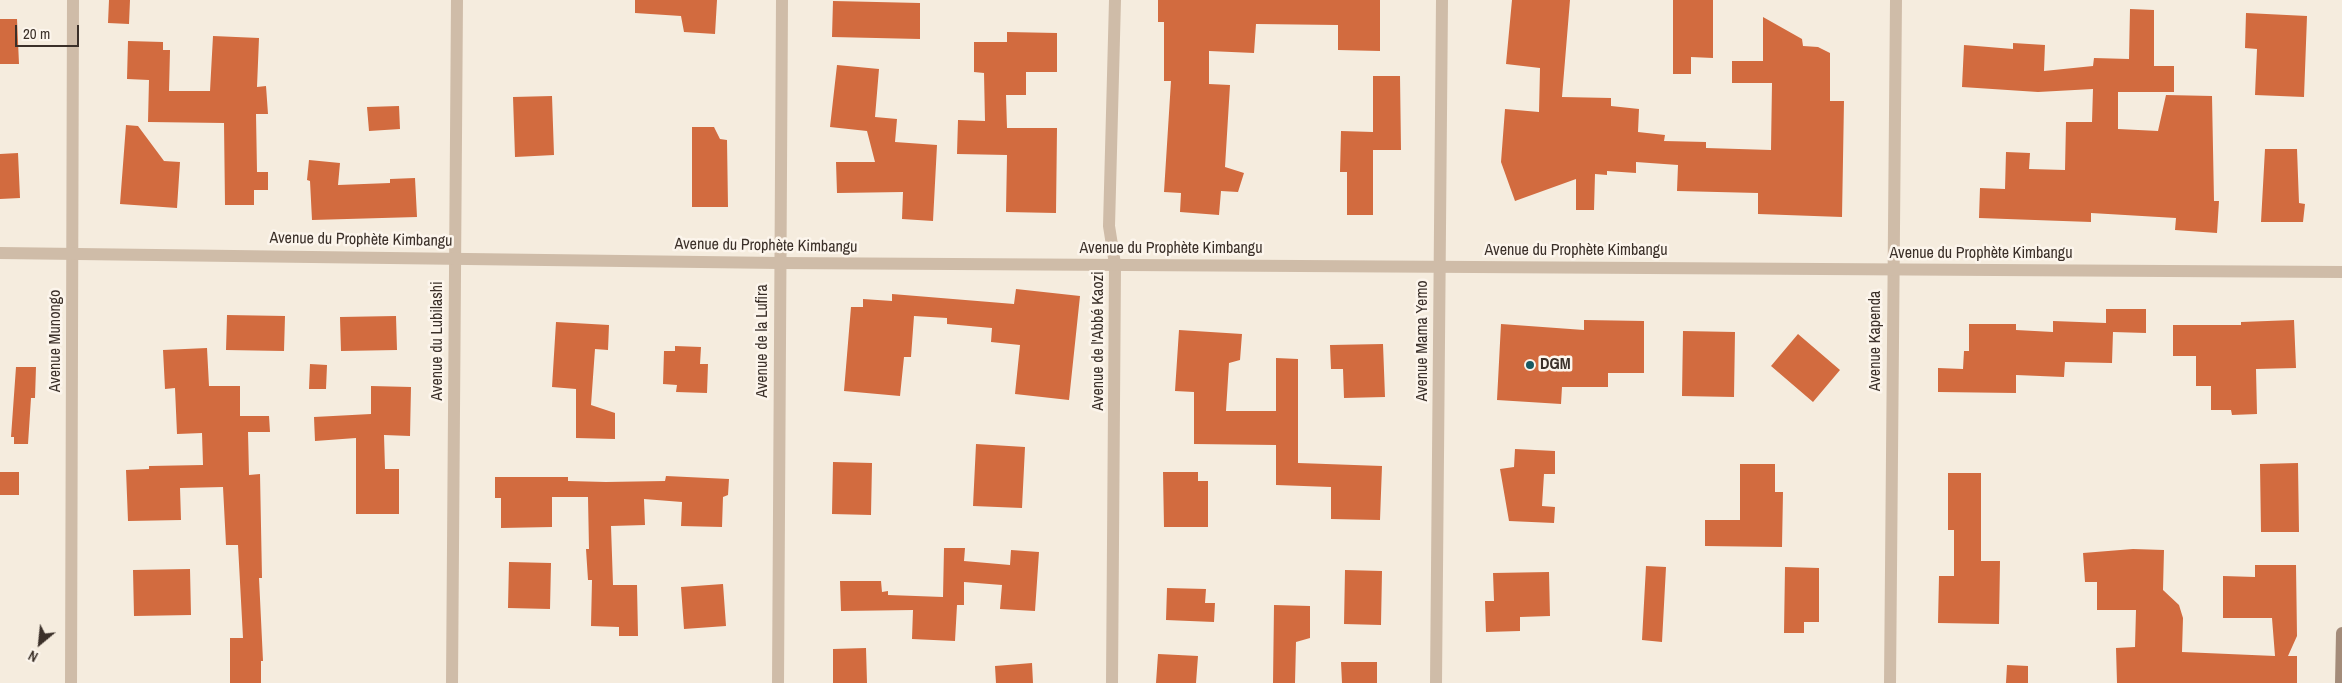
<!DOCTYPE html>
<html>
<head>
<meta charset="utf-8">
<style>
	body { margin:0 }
	#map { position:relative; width:2342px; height:683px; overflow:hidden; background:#f5ecde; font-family:"Archivo Narrow",sans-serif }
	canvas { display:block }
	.north { position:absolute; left:15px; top:618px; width:50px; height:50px; -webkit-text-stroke:4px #fcf5ec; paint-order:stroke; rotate:208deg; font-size:14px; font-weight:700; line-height:20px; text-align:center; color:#3b3029 }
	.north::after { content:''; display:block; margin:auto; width:18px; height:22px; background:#3b3029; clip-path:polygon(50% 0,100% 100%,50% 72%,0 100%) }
	.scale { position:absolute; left:15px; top:25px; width:64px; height:22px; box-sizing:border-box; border:2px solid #3b3029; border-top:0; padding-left:6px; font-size:15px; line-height:18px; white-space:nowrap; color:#3b3029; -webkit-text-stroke:4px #fcf5ec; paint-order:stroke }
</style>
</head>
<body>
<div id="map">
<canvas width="2342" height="683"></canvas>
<div class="north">N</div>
<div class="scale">20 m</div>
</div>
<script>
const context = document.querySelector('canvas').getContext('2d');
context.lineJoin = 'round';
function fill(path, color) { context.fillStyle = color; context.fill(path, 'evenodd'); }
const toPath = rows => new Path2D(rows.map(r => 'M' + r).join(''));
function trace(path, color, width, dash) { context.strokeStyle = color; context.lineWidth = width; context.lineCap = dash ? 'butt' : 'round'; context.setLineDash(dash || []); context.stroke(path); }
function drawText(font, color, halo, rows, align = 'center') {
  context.font = font + ' "Archivo Narrow",sans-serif'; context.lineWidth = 5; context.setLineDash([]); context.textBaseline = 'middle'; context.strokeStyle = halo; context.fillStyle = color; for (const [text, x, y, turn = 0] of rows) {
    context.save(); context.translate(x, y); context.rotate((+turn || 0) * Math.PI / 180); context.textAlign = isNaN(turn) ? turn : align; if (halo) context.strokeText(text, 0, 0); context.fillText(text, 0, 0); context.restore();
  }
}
const building = toPath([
	[109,0,130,0,129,24,108,23],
	[635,0,717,0,715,34,684,32,681,16,635,13],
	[1158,0,1380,0,1380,51,1338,50,1338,25,1256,24,1254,53,1209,51,1209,84,1230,85,1225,167,1244,173,1238,192,1221,191,1219,215,1180,212,1181,193,1164,192,1171,81,1164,81,1164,22,1158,22],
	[1512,0,1570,0,1562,97,1611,98,1611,106,1639,109,1638,132,1665,135,1664,141,1706,142,1706,148,1771,150,1772,83,1732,83,1732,61,1763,61,1763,17,1802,39,1803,46,1818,47,1830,53,1830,101,1844,101,1842,217,1758,214,1758,193,1677,191,1678,165,1636,162,1636,173,1607,171,1607,175,1595,174,1594,210,1576,210,1576,179,1515,201,1501,162,1505,109,1539,112,1540,68,1506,64],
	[1673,0,1713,0,1713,58,1691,57,1691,74,1673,74],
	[833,1,920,3,920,39,832,37],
	[2130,9,2154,10,2154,66,2174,66,2174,92,2118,92,2118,129,2158,131,2166,95,2212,96,2214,201,2219,201,2217,233,2175,230,2176,218,2091,213,2091,222,1979,218,1980,188,2005,189,2006,152,2030,153,2029,169,2065,170,2066,122,2092,122,2093,89,2038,92,1962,87,1964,45,2013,49,2013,43,2045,45,2044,71,2093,66,2094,58,2129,59],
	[2246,13,2307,16,2304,97,2255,95,2257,49,2245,48],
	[0,19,17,19,19,64,0,64],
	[1007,32,1057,33,1057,72,1026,72,1026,95,1006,95,1007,128,1057,128,1056,213,1006,212,1007,155,957,154,958,120,985,121,984,73,974,72,974,42,1007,42],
	[213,36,259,38,257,87,266,86,268,114,256,114,257,172,268,172,268,190,254,190,254,205,225,205,224,123,148,122,149,80,127,79,128,41,163,42,163,50,170,50,169,91,210,91],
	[837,65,879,69,875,117,897,119,895,142,937,145,933,221,902,219,903,192,837,193,836,162,875,162,867,131,830,127],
	[1373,76,1400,76,1401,150,1373,150,1373,215,1347,215,1347,172,1340,172,1341,131,1373,132],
	[552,96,554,155,515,157,513,97],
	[399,106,400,129,369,131,367,107],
	[126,125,138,126,164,161,180,162,177,208,120,204],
	[692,127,714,127,720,139,727,140,728,207,692,207],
	[2265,149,2297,149,2299,203,2305,204,2303,222,2261,222],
	[18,153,20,198,0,199,0,154],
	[309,160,340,163,338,185,390,183,390,179,415,178,417,217,312,220,310,181,307,180],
	[1016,289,1080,296,1069,400,1015,394,1020,345,991,342,992,328,947,324,947,318,914,316,911,357,904,357,900,396,844,391,851,307,863,307,863,299,892,301,892,294,1014,304],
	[2106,309,2146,309,2146,333,2113,332,2112,363,2065,362,2064,377,2016,375,2016,393,1938,392,1938,368,1963,369,1964,351,1969,351,1969,324,2016,324,2016,330,2053,332,2053,321,2106,323],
	[227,315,285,316,284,351,226,350],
	[396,316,397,350,341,351,340,317],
	[1584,320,1644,321,1644,373,1608,373,1608,387,1562,387,1561,404,1497,400,1501,324,1584,330],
	[2294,320,2296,368,2256,369,2257,414,2232,415,2231,410,2211,410,2211,386,2196,386,2196,356,2173,356,2173,325,2241,325,2241,322],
	[556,322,609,325,608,350,595,349,591,405,615,413,615,439,576,438,576,389,552,387],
	[1179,330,1242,334,1240,360,1229,363,1226,411,1276,411,1276,358,1298,359,1298,463,1382,466,1380,520,1331,519,1331,487,1276,485,1276,445,1194,444,1194,392,1175,391],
	[1683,331,1735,332,1734,397,1682,396],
	[1798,334,1840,370,1813,402,1771,366],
	[1383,344,1385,397,1344,398,1343,369,1331,369,1330,345],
	[675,346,701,347,700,364,708,364,707,393,676,392,677,385,663,384,664,351,675,351],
	[207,348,209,386,240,386,240,416,269,416,270,432,248,432,249,475,260,474,262,578,259,578,263,661,261,661,261,683,230,683,230,638,243,638,238,545,226,545,223,487,180,488,181,520,128,521,126,470,149,469,149,466,203,465,202,433,177,434,175,388,165,389,163,350],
	[310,364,327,365,326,389,309,389],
	[16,367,36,367,35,398,31,398,28,444,14,444,14,437,11,437],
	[371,386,411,387,410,436,384,435,385,469,399,469,399,514,356,514,356,438,315,441,314,417,371,414],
	[976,444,1025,447,1022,508,973,506],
	[1515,449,1555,451,1555,474,1544,474,1542,506,1555,507,1554,523,1509,521,1500,469,1514,467],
	[833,462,872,463,871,515,832,514],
	[2298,463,2299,532,2261,532,2260,464],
	[1740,464,1775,464,1775,492,1783,492,1782,547,1705,546,1705,520,1740,520],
	[0,472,19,472,19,495,0,495],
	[1163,472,1198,472,1198,481,1208,481,1208,527,1164,527],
	[1948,473,1981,473,1981,561,2000,561,1999,624,1938,623,1939,576,1954,576,1954,530,1948,530],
	[666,476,729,479,728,495,723,497,722,527,681,526,682,502,644,499,645,525,611,526,613,585,637,585,638,636,619,636,619,627,591,626,592,580,588,580,586,549,589,549,588,497,552,497,552,527,501,528,501,498,495,498,495,477,568,477,568,481,606,482,665,481],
	[944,548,965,548,964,561,1010,565,1011,550,1039,552,1035,611,1000,609,1002,585,964,582,964,605,957,605,955,641,912,639,913,610,841,611,840,581,881,581,882,592,888,591,888,595,943,597],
	[2133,549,2164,550,2163,590,2179,605,2183,618,2182,652,2275,656,2272,618,2223,618,2223,576,2255,577,2255,565,2296,565,2297,636,2288,656,2297,656,2297,683,2117,683,2116,648,2135,647,2136,610,2097,610,2097,582,2085,582,2083,553],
	[509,562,551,563,550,609,508,608],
	[1646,566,1666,567,1662,642,1642,640],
	[1785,567,1819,568,1819,622,1804,622,1804,633,1784,633],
	[190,569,191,615,134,616,133,570],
	[1345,570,1382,571,1381,625,1344,624],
	[1549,572,1550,616,1520,617,1520,631,1486,632,1485,601,1494,601,1493,573],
	[723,584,726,626,684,629,681,587],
	[1167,588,1206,589,1205,603,1215,603,1214,622,1166,620],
	[1274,605,1310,606,1310,638,1296,642,1295,683,1273,683],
	[866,648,867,683,833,683,833,649],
	[1158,654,1198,656,1196,683,1156,683],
	[1341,662,1377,662,1377,683,1342,683],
	[1032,663,1033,683,996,683,995,666],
	[2007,665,2028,666,2028,683,2006,683]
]);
const minor = toPath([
	[71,683,73,0],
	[452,683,457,0],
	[778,683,782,0],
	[1112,683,1115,264,1109,226,1115,0],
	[1436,683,1442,0],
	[1890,683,1896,0]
]);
const tertiary = toPath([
	[0,253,779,263,2342,272]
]);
const secondary = toPath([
	[2341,683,2342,633]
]);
const markers = [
	[1530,365,5,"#195962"]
];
const streetNames = [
	["Avenue du Prophète Kimbangu",361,240,1],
	["Avenue du Prophète Kimbangu",766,246,1],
	["Avenue du Prophète Kimbangu",1171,249],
	["Avenue du Prophète Kimbangu",1576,251],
	["Avenue du Prophète Kimbangu",1981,254],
	["Avenue Munongo",56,341,-90],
	["Avenue du Lubilashi",438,341,-90],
	["Avenue de la Lufira",763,341,-90],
	["Avenue de l'Abbé Kaozi",1099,341,-90],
	["Avenue Mama Yemo",1423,341,-90],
	["Avenue Kapenda",1876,341,-90]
];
const poiNames = [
	["DGM",1540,365]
];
fill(building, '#d26b3f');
trace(minor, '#cfbca8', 12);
trace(tertiary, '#cfbca8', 12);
trace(secondary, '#a38b79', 12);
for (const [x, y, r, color] of markers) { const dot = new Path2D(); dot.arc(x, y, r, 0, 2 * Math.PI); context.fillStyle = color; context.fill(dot); trace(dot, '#fcf5ec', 2); }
drawText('16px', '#3b3029', '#fcf5ec', streetNames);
drawText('bold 16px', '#3b3029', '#fcf5ec', poiNames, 'left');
</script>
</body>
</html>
